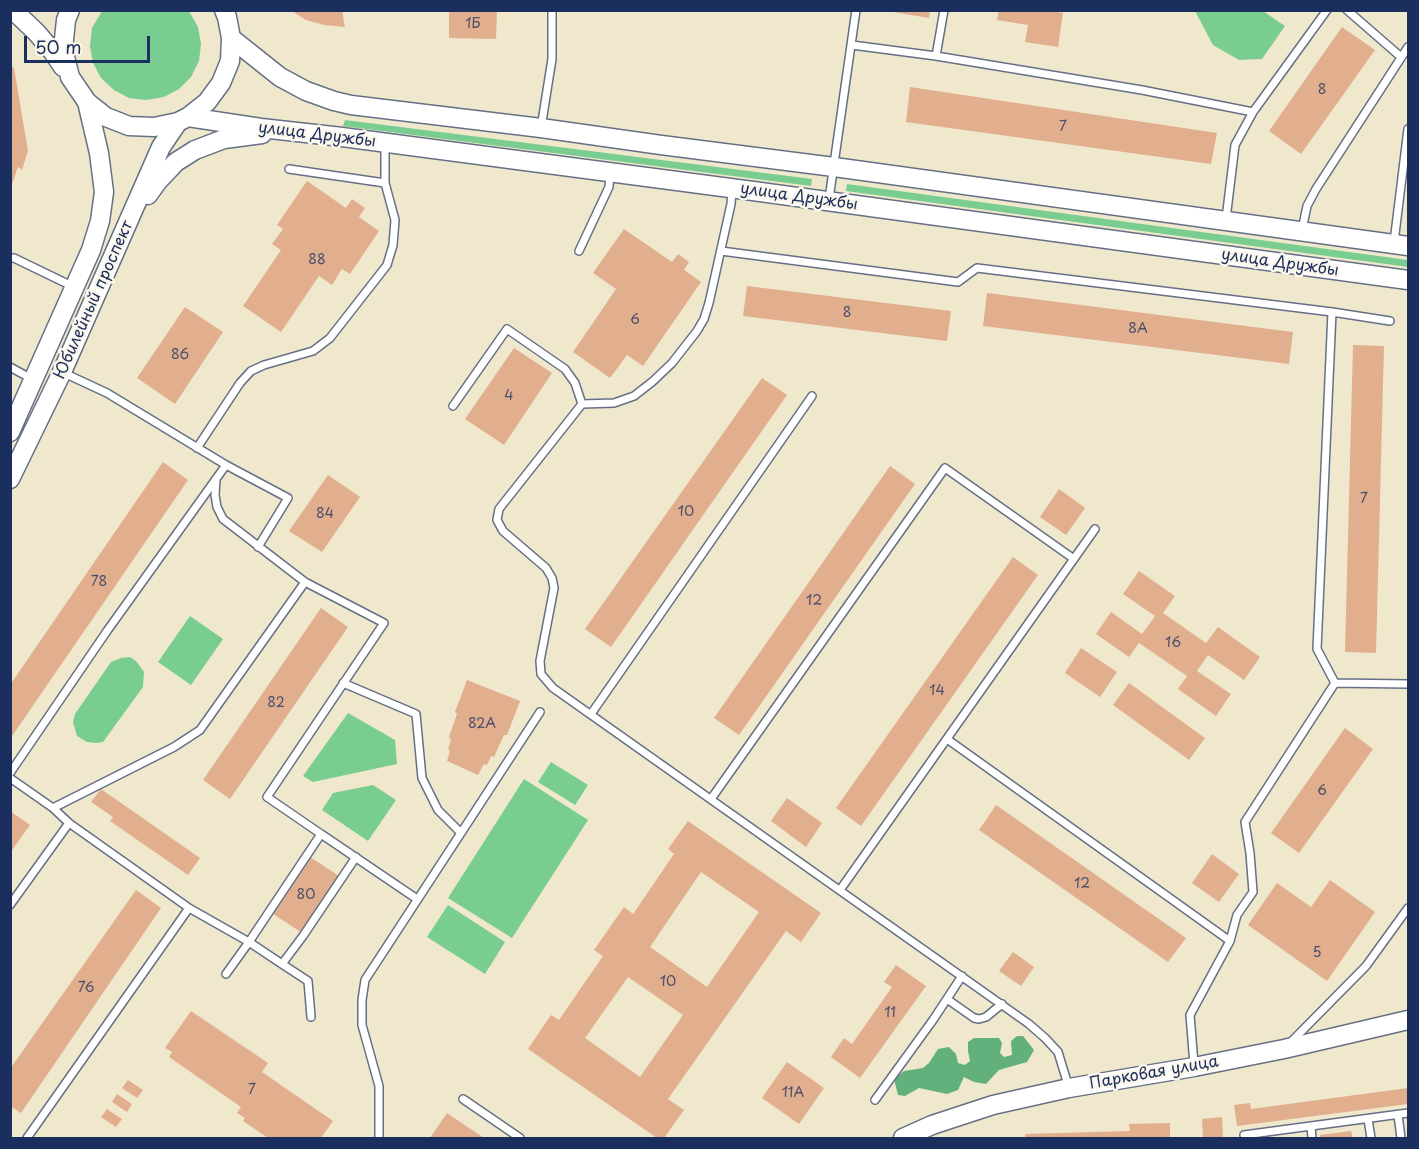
<!DOCTYPE html>
<html>
<head>
<meta charset="utf-8">
<style>
	body { margin:0 }
	#map { position:relative; width:1419px; height:1149px; overflow:hidden; background:#efe8cd; font-family:"Playpen Sans",sans-serif }
	canvas { display:block }
	.frame { position:absolute; inset:0; border:12px solid #1b2f5e; pointer-events:none }
	.scale { position:absolute; left:24px; top:36px; width:126px; height:27px; box-sizing:border-box; border:3px solid #1b2f5e; border-top:0; padding-left:8px; font-size:18px; line-height:21px; white-space:nowrap; color:#1b2f5e; -webkit-text-stroke:4px #fbf7ec; paint-order:stroke }
</style>
</head>
<body>
<div id="map">
<canvas width="1419" height="1149"></canvas>
<div class="frame"></div>
<div class="scale">50 m</div>
</div>
<script>
const context = document.querySelector('canvas').getContext('2d');
context.lineJoin = 'round';
function fill(path, color) { context.fillStyle = color; context.fill(path, 'evenodd'); }
const toPath = rows => new Path2D(rows.map(r => 'M' + r).join(''));
function trace(path, color, width, dash) { context.strokeStyle = color; context.lineWidth = width; context.lineCap = dash ? 'butt' : 'round'; context.setLineDash(dash || []); context.stroke(path); }
function drawText(font, color, halo, rows, align = 'center') {
  context.font = font + ' "Playpen Sans",sans-serif'; context.lineWidth = 5; context.setLineDash([]); context.textBaseline = 'middle'; context.strokeStyle = halo; context.fillStyle = color; for (const [text, x, y, turn = 0] of rows) {
    context.save(); context.translate(x, y); context.rotate((+turn || 0) * Math.PI / 180); context.textAlign = isNaN(turn) ? turn : align; if (halo) context.strokeText(text, 0, 0); context.fillText(text, 0, 0); context.restore();
  }
}
const green = toPath([
	[102,11,189,11,198,27,201,44,199,61,191,77,179,89,164,97,146,100,129,98,114,90,101,78,93,63,90,46,92,28],
	[1195,11,1263,11,1285,26,1262,59,1239,60,1213,45],
	[345,120,812,179,811,186,343,126],
	[847,184,1408,260,1408,267,846,191],
	[190,616,223,639,191,685,158,662],
	[130,657,136,661,144,672,143,687,103,742,96,743,87,742,77,736,73,722,75,714,111,662,121,658],
	[348,713,395,740,397,764,313,782,303,776],
	[551,762,588,785,575,805,538,782],
	[524,779,588,820,512,938,448,898],
	[373,785,396,800,368,841,322,810,333,793],
	[448,905,505,942,485,974,427,937]
]);
const forest = toPath([
	[1017,1036,1023,1036,1034,1050,1027,1062,999,1070,986,1084,974,1082,964,1077,958,1090,947,1094,919,1088,905,1096,898,1095,894,1079,904,1071,923,1068,929,1063,938,1049,949,1047,956,1054,958,1063,965,1065,970,1061,968,1051,968,1042,974,1038,999,1038,1002,1043,1000,1053,1004,1057,1012,1055,1011,1041]
]);
const building = toPath([
	[290,10,342,10,345,27,324,25,306,20],
	[449,10,497,10,496,39,449,38],
	[893,10,930,10,929,18,893,12],
	[999,10,1046,10,1063,13,1058,47,1025,42,1028,25,997,20],
	[1342,27,1375,50,1301,154,1269,131],
	[10,66,14,68,28,151,22,170,18,167,11,187],
	[910,87,1217,133,1211,164,906,122],
	[307,181,346,208,352,199,365,208,359,217,379,231,350,274,342,269,332,285,319,276,281,332,243,306,281,250,272,244,283,229,277,225],
	[624,229,672,262,678,254,689,262,684,270,701,282,643,366,627,355,610,378,573,352,616,289,593,273],
	[747,286,951,311,947,341,743,316],
	[987,293,1293,332,1289,364,983,326],
	[185,307,223,332,175,404,137,378],
	[1353,345,1384,346,1376,653,1345,652],
	[514,348,552,373,504,445,465,419],
	[762,378,787,395,611,647,585,629],
	[163,462,188,480,10,739,10,685],
	[890,466,915,484,739,735,714,718],
	[328,475,360,497,322,552,289,531],
	[1059,489,1085,508,1066,535,1040,517],
	[1013,557,1038,575,861,826,836,808],
	[1139,571,1175,596,1163,613,1206,643,1218,627,1260,657,1244,680,1208,655,1197,671,1231,694,1216,716,1178,689,1187,676,1139,643,1129,657,1096,634,1111,612,1142,634,1155,616,1123,594],
	[321,608,348,627,230,799,203,780],
	[1081,648,1117,672,1100,697,1065,673],
	[467,680,520,701,507,735,504,735,494,757,491,756,487,765,484,764,478,775,447,761,450,751,448,749,451,740,449,737,457,714,455,712],
	[1129,683,1205,738,1189,760,1113,705],
	[1345,728,1373,749,1299,853,1271,833],
	[101,789,200,858,188,875,110,821,113,817,91,802],
	[787,798,822,823,806,847,771,821],
	[996,805,1186,938,1168,962,979,830],
	[10,811,30,825,10,853],
	[688,821,821,913,801,942,786,931,668,1099,684,1110,664,1138,657,1138,528,1049,551,1015,559,1020,603,956,594,950,624,907,633,914,674,854,668,849],
	[701,872,759,912,707,987,650,947],
	[628,977,683,1015,640,1077,585,1038],
	[1212,854,1239,874,1219,902,1192,883],
	[310,857,339,876,302,933,272,913],
	[1330,880,1375,912,1327,981,1248,925,1277,883,1311,907],
	[136,890,161,908,21,1113,10,1106,10,1069],
	[1013,952,1034,967,1021,986,999,971],
	[896,965,926,986,860,1078,831,1057,844,1038,852,1044,892,987,884,982],
	[191,1011,268,1063,262,1072,333,1121,321,1138,268,1138,243,1121,245,1118,237,1113,241,1107,169,1057,172,1052,165,1048],
	[787,1062,824,1088,799,1124,762,1098],
	[128,1080,143,1090,137,1098,122,1088],
	[1408,1088,1408,1104,1237,1126,1234,1105,1250,1103,1251,1109],
	[117,1094,132,1104,127,1112,112,1102],
	[107,1109,122,1119,116,1127,101,1117],
	[447,1113,484,1138,430,1138],
	[1222,1117,1223,1138,1203,1138,1202,1119],
	[1170,1123,1170,1138,1025,1138,1025,1134,1130,1131,1129,1124],
	[1351,1131,1353,1138,1321,1138,1320,1135]
]);
const lane = toPath([
	[1347,10,1401,57],
	[852,45,936,56,944,10],
	[936,56,1142,90,1253,112],
	[541,128,552,59,552,10],
	[289,169,385,183],
	[732,190,731,204,709,303,704,319,697,331,672,363,652,382,634,396,614,403,582,404,499,509,497,520,503,531,546,568,552,578,554,588,540,661,541,674,553,688,1029,1024,1045,1038,1058,1052,1069,1088],
	[829,199,856,10],
	[1226,219,1235,145,1253,112,1327,10],
	[1302,230,1307,206,1316,189,1408,47],
	[1394,242,1408,129],
	[579,251,609,187,610,173],
	[721,251,958,282,977,268,1332,312,1390,321],
	[10,258,14,258,74,287],
	[10,367,32,379],
	[64,373,107,393,226,465,288,498,258,547],
	[453,406,507,329,565,369,575,383,582,404],
	[197,448,240,383,251,371,264,365,313,351,330,338,387,265,393,245,395,220,385,183,385,145],
	[305,582,384,623,267,797,321,834],
	[343,683,416,714,422,778,438,810,461,833],
	[1335,683,1408,684],
	[591,714,812,396],
	[947,739,1230,941],
	[10,773,107,631,226,465],
	[10,778,53,808],
	[711,799,945,468,1074,559],
	[840,890,1095,529],
	[10,905,69,823,53,808,174,747,200,730,305,582,223,519,217,507,215,495,216,479],
	[189,908,249,942,321,834,417,899],
	[282,964,308,981,311,1017],
	[226,974,249,942,282,964,303,936,356,857],
	[947,999,974,1018,979,1019,986,1017,1002,1004],
	[1290,1043,1366,966,1408,908],
	[1194,1064,1190,1015,1230,941,1237,915,1253,892,1250,853,1245,822,1335,683,1317,649,1332,312],
	[463,1099,520,1138],
	[875,1100,933,1020,962,976],
	[1398,1115,1401,1138],
	[1368,1119,1371,1138],
	[1311,1126,1312,1138],
	[1244,1135,1408,1113],
	[27,1138,189,908,69,823],
	[379,1138,379,1086,362,1025,362,1000,365,980,540,712]
]);
const secondary = toPath([
	[13,10,37,33,53,52,63,67],
	[70,10,66,20,63,49,70,77,87,102,106,117,129,126,154,127,178,122,188,117,207,102,221,83,230,61,231,38,227,17,224,10],
	[231,38,280,77,306,91,334,101,351,105,541,128,661,145,834,167,1408,246],
	[188,117,261,128,342,137,753,191,1408,280],
	[148,195,158,181,176,162,195,150,224,139,262,134],
	[10,432,91,250,100,221,104,192,99,153,87,102],
	[10,479,62,372,161,147,178,122],
	[903,1138,932,1125,993,1105,1069,1088,1194,1067,1284,1049,1408,1020]
]);
const numberNames = [
	["1Б",473,24],
	["8",1322,90],
	["7",1063,127],
	["88",317,260],
	["8",847,313],
	["6",635,320],
	["8А",1138,329],
	["86",180,355],
	["4",509,396],
	["7",1364,499],
	["10",686,512],
	["84",325,514],
	["78",99,582],
	["12",814,601],
	["16",1173,643],
	["14",937,691],
	["82",276,703],
	["82А",482,724],
	["6",1322,791],
	["12",1082,884],
	["80",306,895],
	["5",1317,953],
	["10",668,982],
	["76",86,988],
	["11",890,1013],
	["7",252,1090],
	["11А",793,1093]
];
const streetNames = [
	["улица Дружбы",317,135,7],
	["улица Дружбы",799,197,8],
	["улица Дружбы",1280,263,8],
	["Юбилейный проспект",94,300,-66],
	["Парковая улица",1154,1073,-10]
];
fill(green, '#79cd91');
fill(forest, '#62b07b');
fill(building, '#e1ae8e');
trace(lane, '#657085', 10);
trace(secondary, '#657085', 21);
trace(lane, '#fff', 7);
trace(secondary, '#fff', 18);
drawText('14px', '#4c4f6a', null, numberNames);
drawText('16px', '#1b2f5e', '#fbf7ec', streetNames);
</script>
</body>
</html>
